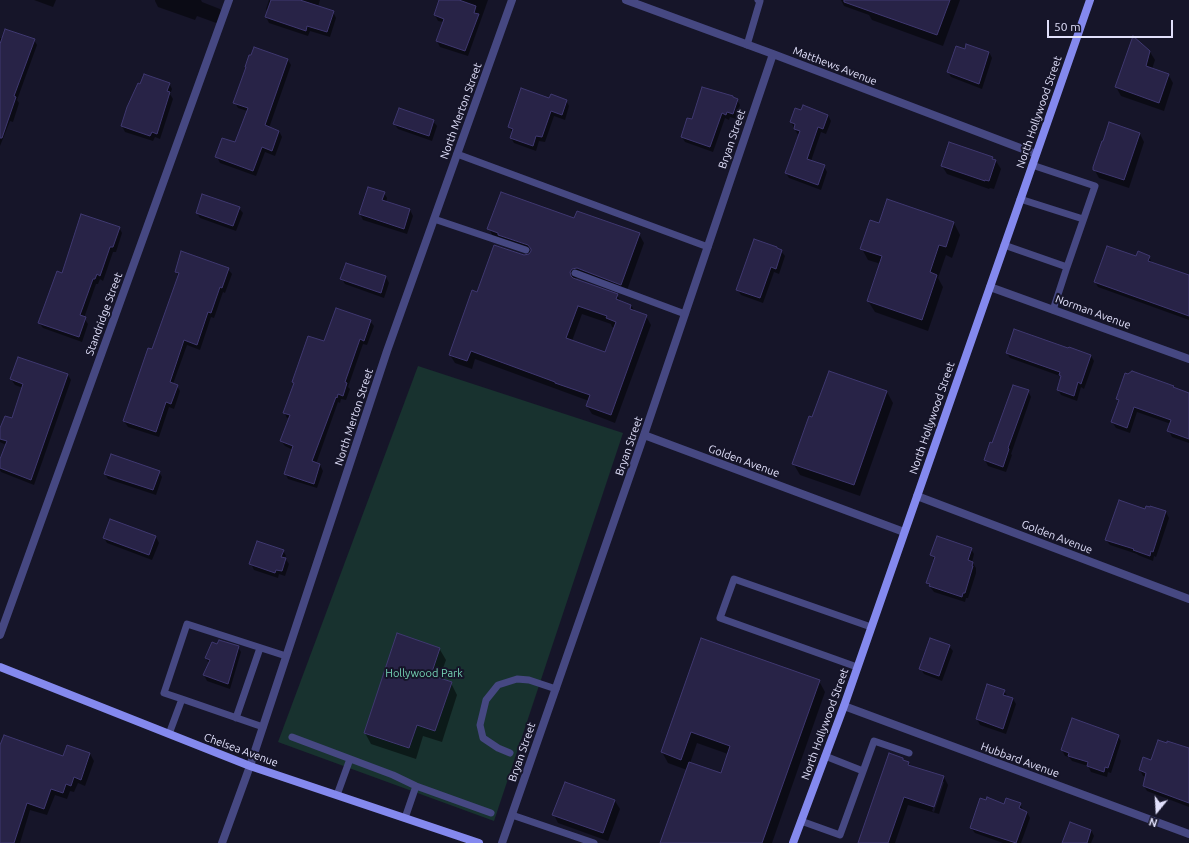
<!DOCTYPE html>
<html>
<head>
<meta charset="utf-8">
<style>
	body { margin:0 }
	#map { position:relative; width:1189px; height:843px; overflow:hidden; background:#161529; font-family:Ubuntu,sans-serif }
	canvas { display:block }
	.north { position:absolute; left:1137px; top:791px; width:40px; height:40px; -webkit-text-stroke:3px #161529; paint-order:stroke; rotate:198deg; font-size:11px; font-weight:700; line-height:16px; text-align:center; color:#e1e0fb }
	.north::after { content:''; display:block; margin:auto; width:14px; height:18px; background:#e1e0fb; clip-path:polygon(50% 0,100% 100%,50% 72%,0 100%) }
	.scale { position:absolute; left:1047px; top:20px; width:126px; height:18px; box-sizing:border-box; border:2px solid #e1e0fb; border-top:0; padding-left:5px; font-size:12px; line-height:14px; white-space:nowrap; color:#e1e0fb; -webkit-text-stroke:3px #161529; paint-order:stroke }
</style>
</head>
<body>
<div id="map">
<canvas width="1189" height="843"></canvas>
<div class="north">N</div>
<div class="scale">50 m</div>
</div>
<script>
const context = document.querySelector('canvas').getContext('2d');
context.lineJoin = 'round';
function fill(path, color) { context.fillStyle = color; context.fill(path, 'evenodd'); }
const toPath = rows => new Path2D(rows.map(r => 'M' + r).join(''));
function trace(path, color, width, dash) { context.strokeStyle = color; context.lineWidth = width; context.lineCap = dash ? 'butt' : 'round'; context.setLineDash(dash || []); context.stroke(path); }
function drawText(font, color, halo, rows, align = 'center') {
  context.font = font + ' Ubuntu,sans-serif'; context.lineWidth = 4; context.setLineDash([]); context.textBaseline = 'middle'; context.strokeStyle = halo; context.fillStyle = color; for (const [text, x, y, turn = 0] of rows) {
    context.save(); context.translate(x, y); context.rotate((+turn || 0) * Math.PI / 180); context.textAlign = isNaN(turn) ? turn : align; if (halo) context.strokeText(text, 0, 0); context.fillText(text, 0, 0); context.restore();
  }
}
const green = toPath([
	[418,366,623,433,494,821,278,742]
]);
const shadow = toPath([
	[34,0,56,0,53,7],
	[155,0,201,0,202,2,220,9,223,14,219,24,197,16,195,20,158,7,155,1],
	[269,0,320,0,318,7,333,12,336,18,330,37,310,31,308,36,269,23,266,17,268,13,266,9],
	[440,0,488,0,468,56,440,47,437,41,443,22,438,21,435,15],
	[841,0,960,0,943,46,872,20,869,15,844,6],
	[0,38,34,40,37,45,17,100,19,103,13,122,10,121,0,146],
	[254,48,288,60,291,65,269,128,279,131,282,137,275,156,265,152,256,176,220,163,217,157,236,144,247,111,238,108,235,103,247,68,246,67,251,57],
	[965,50,989,52,992,58,982,89,951,77,948,72],
	[1150,52,1155,60,1152,69,1168,74,1173,83,1164,111,1121,96,1116,87],
	[169,83,172,89,170,94,173,99,160,139,155,137,153,141,125,132,122,126,141,85],
	[550,99,566,100,569,106,565,120,554,116,545,142,539,141,536,151,514,143,511,138,513,133,509,127],
	[737,100,740,105,736,119,730,117,729,120,725,118,713,152,685,142,682,137,692,121],
	[828,115,831,121,826,134,821,132,811,161,824,166,827,172,821,190,789,178,786,173,800,135,798,135,791,122],
	[433,121,437,126,432,141,398,129,394,124],
	[1140,134,1144,142,1129,188,1099,178,1094,169,1104,143],
	[992,158,996,161,1001,169,994,189,990,188,989,189,947,174,942,166],
	[384,193,387,198,386,203,410,210,413,216,407,234,363,220,360,214],
	[888,200,954,223,960,235,952,258,946,255,938,278,943,287,928,331,875,312,868,301,881,264,868,260,862,249,880,224],
	[239,208,243,213,236,231,200,218,197,213],
	[575,220,639,234,644,243,626,293,577,277,575,280,617,295,621,302,631,305,635,312,646,316,651,325,615,423,592,414,587,406,589,401,475,359,472,369,455,363,450,355,478,294,524,256,530,255,531,253,504,243,493,237,489,228],
	[582,314,611,324,612,327,615,328,606,353,572,341],
	[119,227,122,233,116,252,113,252,103,281,100,279,98,284,96,284,84,318,88,324,82,342,43,328,39,323],
	[777,247,778,250,781,251,785,256,779,274,774,272,763,303,741,295,737,289],
	[1137,257,1149,257,1152,263,1189,276,1189,320,1098,287,1095,282],
	[228,269,232,274,225,293,223,292,214,318,211,317,200,350,187,345,173,384,177,386,180,391,174,409,169,407,159,437,128,427,124,421,153,350,179,277,176,272],
	[386,277,389,283,384,298,345,284,342,279],
	[370,321,374,326,367,345,363,344,348,387,350,389,346,400,341,399,340,403,338,402,316,464,320,465,323,471,317,488,288,479,285,473,293,450,285,446,281,441,290,419,287,418,284,412,294,385,293,382,325,343],
	[1069,349,1091,356,1094,361,1084,389,1081,387,1077,401,1061,395,1058,390,1062,378,1060,376,1010,358,1007,353],
	[68,375,71,380,34,485,1,472,0,470,0,462,6,445,0,442,0,430,12,420,23,388,15,385,11,379],
	[1173,387,1174,389,1189,394,1189,443,1172,437,1169,431,1171,424,1137,412,1130,433,1116,428,1112,422,1119,402,1117,399],
	[1028,391,1031,397,1011,454,1012,455,1006,472,988,466,985,460,991,444,993,444],
	[887,392,893,403,860,496,800,475,793,463,813,418],
	[159,472,162,477,156,495,108,479,105,474],
	[1146,510,1166,512,1169,518,1156,557,1154,556,1153,561,1138,555,1137,554,1110,545,1106,540],
	[110,520,156,537,159,543,152,560,107,543,104,538],
	[971,549,974,554,972,562,976,568,976,573,968,598,966,598,965,602,934,592,927,583,935,561,932,555],
	[283,550,286,556,285,558,289,564,285,576,279,574,278,578,254,570,251,564],
	[702,639,819,681,825,692,772,843,661,843,687,770,668,763,662,752],
	[697,743,728,754,721,774,690,763],
	[949,646,953,651,942,681,924,674,921,669],
	[238,647,241,652,230,689,207,681,204,675,209,664,206,658],
	[439,648,446,660,439,679,451,683,457,695,442,742,423,736,416,759,371,744,365,733],
	[988,686,1004,691,1008,697,1013,699,1016,704,1006,734,980,725,977,719],
	[1118,736,1121,741,1111,773,1108,772,1107,777,1091,772,1088,766,1072,761,1069,757,1065,756,1062,750],
	[68,746,90,754,94,761,85,786,78,783,74,792,70,791,67,799,55,795,47,815,30,810,20,843,0,843,0,748,64,757],
	[1189,749,1189,807,1147,791,1144,786,1146,777,1143,776,1140,770,1152,761],
	[903,759,904,761,909,763,911,767,944,777,948,785,939,814,908,805,895,843,859,843],
	[942,782,944,782,934,812,932,811],
	[566,783,615,801,620,809,608,841,558,823,554,815],
	[1020,804,1023,810,1023,811,1027,812,1030,818,1021,843,1003,843,975,833,971,828,1005,805],
	[1091,830,1094,836,1091,843,1063,843]
]);
const building = toPath([
	[271,0,300,0,334,11,327,32,307,26,306,31,265,17,271,0],
	[439,0,459,0,476,6,474,13,479,14,465,51,436,41,444,19,434,15,439,0],
	[844,0,950,0,937,35,844,2,844,0],
	[5,29,35,39,14,96,16,97,2,138,0,138,0,44,5,29],
	[1133,36,1150,51,1146,66,1169,74,1159,103,1115,87,1133,36],
	[966,44,989,52,979,84,947,72,956,46,965,49,966,44],
	[254,47,288,59,265,125,279,131,272,151,262,147,253,171,215,157,222,138,235,142,248,108,233,103,246,67,245,67,249,55,251,55,254,47],
	[144,74,170,83,167,91,170,92,157,134,152,132,150,136,121,126,127,107,138,83,140,84,144,74],
	[702,87,733,96,733,97,738,99,733,114,727,112,726,115,722,113,710,147,681,137,687,118,692,119,702,87],
	[521,88,549,98,551,94,567,100,562,115,551,111,542,137,536,136,533,146,510,138,513,129,508,127,521,88],
	[803,105,828,115,823,129,818,127,807,159,825,165,818,185,785,173,800,131,794,129,795,124,790,122,795,108,801,110,803,105],
	[399,108,434,120,429,136,393,124,399,108],
	[1109,122,1140,133,1124,180,1093,170,1093,167,1102,141,1103,141,1109,122],
	[949,142,993,157,992,159,996,160,989,181,985,180,985,181,941,166,949,142],
	[368,187,385,192,382,200,410,209,404,229,359,214,368,187],
	[501,192,574,218,577,211,640,233,621,285,577,268,572,269,570,272,571,276,573,278,618,294,616,299,631,305,630,309,647,315,611,415,586,406,590,395,555,383,555,382,471,351,467,361,449,355,472,290,477,292,494,245,524,255,529,254,531,251,531,249,528,245,498,235,498,233,487,229,501,192],
	[578,306,607,316,606,318,616,322,605,352,566,338,578,306],
	[202,194,240,207,233,226,196,213,202,194],
	[887,199,954,222,946,247,939,245,930,272,937,275,922,320,867,301,882,256,860,249,870,220,879,223,887,199],
	[81,214,120,227,113,247,110,247,100,276,97,274,95,279,93,279,80,315,86,317,79,337,38,323,57,271,62,273,81,214],
	[754,239,777,247,777,248,782,250,776,269,771,267,760,298,736,290,754,239],
	[1107,246,1136,256,1138,251,1150,256,1148,261,1189,275,1189,316,1094,282,1107,246],
	[181,251,229,268,222,288,220,287,211,313,208,312,197,345,184,340,170,382,178,385,171,404,166,402,156,432,123,421,148,348,152,349,179,273,175,272,181,251],
	[346,263,386,276,381,293,340,279,346,263],
	[336,308,371,320,364,341,360,339,345,382,347,383,343,396,338,394,337,398,336,397,312,461,320,464,314,484,284,474,293,446,280,441,290,415,283,413,294,383,292,382,308,336,324,341,336,308],
	[1014,329,1068,348,1069,347,1091,355,1081,384,1078,382,1074,396,1057,390,1061,376,1059,375,1060,372,1006,353,1014,329],
	[18,357,68,374,31,480,0,468,0,459,7,441,0,439,0,428,5,416,12,418,23,384,10,379,18,357],
	[829,371,887,391,854,485,792,464,809,416,812,417,829,371],
	[1132,371,1174,386,1173,387,1189,393,1189,439,1167,431,1171,420,1134,407,1127,428,1111,422,1119,400,1116,399,1125,373,1128,374,1132,371],
	[1013,385,1029,390,1008,448,1009,449,1003,467,984,460,990,442,992,443,1013,385],
	[111,454,160,471,153,490,104,474,111,454],
	[1119,500,1145,509,1146,506,1150,507,1150,506,1166,511,1153,552,1151,551,1150,556,1133,550,1134,549,1105,540,1119,500],
	[110,519,156,536,149,555,103,538,110,519],
	[937,536,972,548,968,560,973,562,972,566,973,566,965,593,963,593,962,597,929,586,930,584,926,583,935,557,930,555,937,536],
	[257,541,284,550,281,557,286,558,282,571,276,570,275,573,249,564,257,541],
	[397,633,440,648,431,675,452,682,435,731,417,725,409,748,364,733,397,633],
	[701,638,820,680,762,843,660,843,689,762,721,773,730,746,691,732,681,760,661,752,701,638],
	[930,638,950,645,939,676,919,669,930,638],
	[219,640,239,646,228,684,203,675,210,660,205,658,212,642,217,644,219,640],
	[987,684,1005,690,1003,695,1013,698,1003,729,976,719,987,684],
	[1072,718,1119,735,1108,768,1105,767,1104,772,1087,766,1088,762,1068,756,1069,753,1061,750,1072,718],
	[4,735,63,756,67,745,90,753,81,780,74,777,71,786,66,784,63,793,51,789,44,809,27,803,14,843,0,843,0,745,4,735],
	[1158,740,1167,743,1167,741,1189,748,1189,803,1143,786,1146,773,1139,770,1143,757,1151,760,1158,740],
	[889,753,903,758,903,760,909,762,908,765,944,776,934,807,904,797,888,843,858,843,889,753],
	[565,782,615,800,603,833,552,815,565,782],
	[987,797,1004,804,1006,798,1021,803,1019,808,1027,812,1016,843,970,828,980,798,986,800,987,797],
	[1070,822,1091,830,1087,843,1062,843,1070,822]
]);
const lane = toPath([
	[747,45,760,1,758,0],
	[457,154,708,247],
	[1020,199,1083,219],
	[434,219,526,250],
	[1004,245,1067,267,1095,186,1032,165],
	[575,273,685,314],
	[1053,310,1067,267],
	[857,667,720,618,734,579,871,627],
	[182,699,263,727],
	[236,718,260,648],
	[169,734,182,699,164,693,187,624,286,656],
	[292,737,393,775,416,786,491,813],
	[510,753,498,748,483,738,480,725,486,700,498,685,517,679,529,680,556,689],
	[825,756,863,771],
	[337,795,350,759],
	[512,815,594,843],
	[405,818,416,786],
	[801,821,840,835,874,741,909,753]
]);
const street = toPath([
	[626,0,773,54,1036,154],
	[990,287,1189,359],
	[644,435,904,532],
	[917,496,1189,599],
	[0,635,229,0],
	[844,706,1189,834],
	[222,843,250,766,387,351,512,0],
	[502,843,644,435,773,54]
]);
const secondary = toPath([
	[0,667,250,766,479,843],
	[793,843,844,706,1090,0]
]);
const streetNames = [
	["Matthews Avenue",835,66,21],
	["North Merton Street",461,111,-70],
	["North Hollywood Street",1039,112,-71],
	["Bryan Street",732,139,-71],
	["Norman Avenue",1093,312,20],
	["Standridge Street",104,314,-70],
	["North Merton Street",354,417,-72],
	["North Hollywood Street",932,418,-71],
	["Bryan Street",629,446,-71],
	["Golden Avenue",744,461,20],
	["Golden Avenue",1057,537,21],
	["North Hollywood Street",825,724,-70],
	["Chelsea Avenue",241,750,20],
	["Bryan Street",522,752,-71],
	["Hubbard Avenue",1020,760,20]
];
const parkNames = [
	["Hollywood Park",424,673]
];
fill(green, '#18322f');
fill(shadow, '#0007');
fill(building, '#282347');
trace(building, '#3f3870', 1);
trace(lane, '#464882', 7);
trace(street, '#464882', 8);
trace(secondary, '#8489ee', 8);
drawText('11px', '#e1e0fb', '#161529', streetNames);
drawText('11px', '#75d3b4', '#161529', parkNames);
</script>
</body>
</html>
